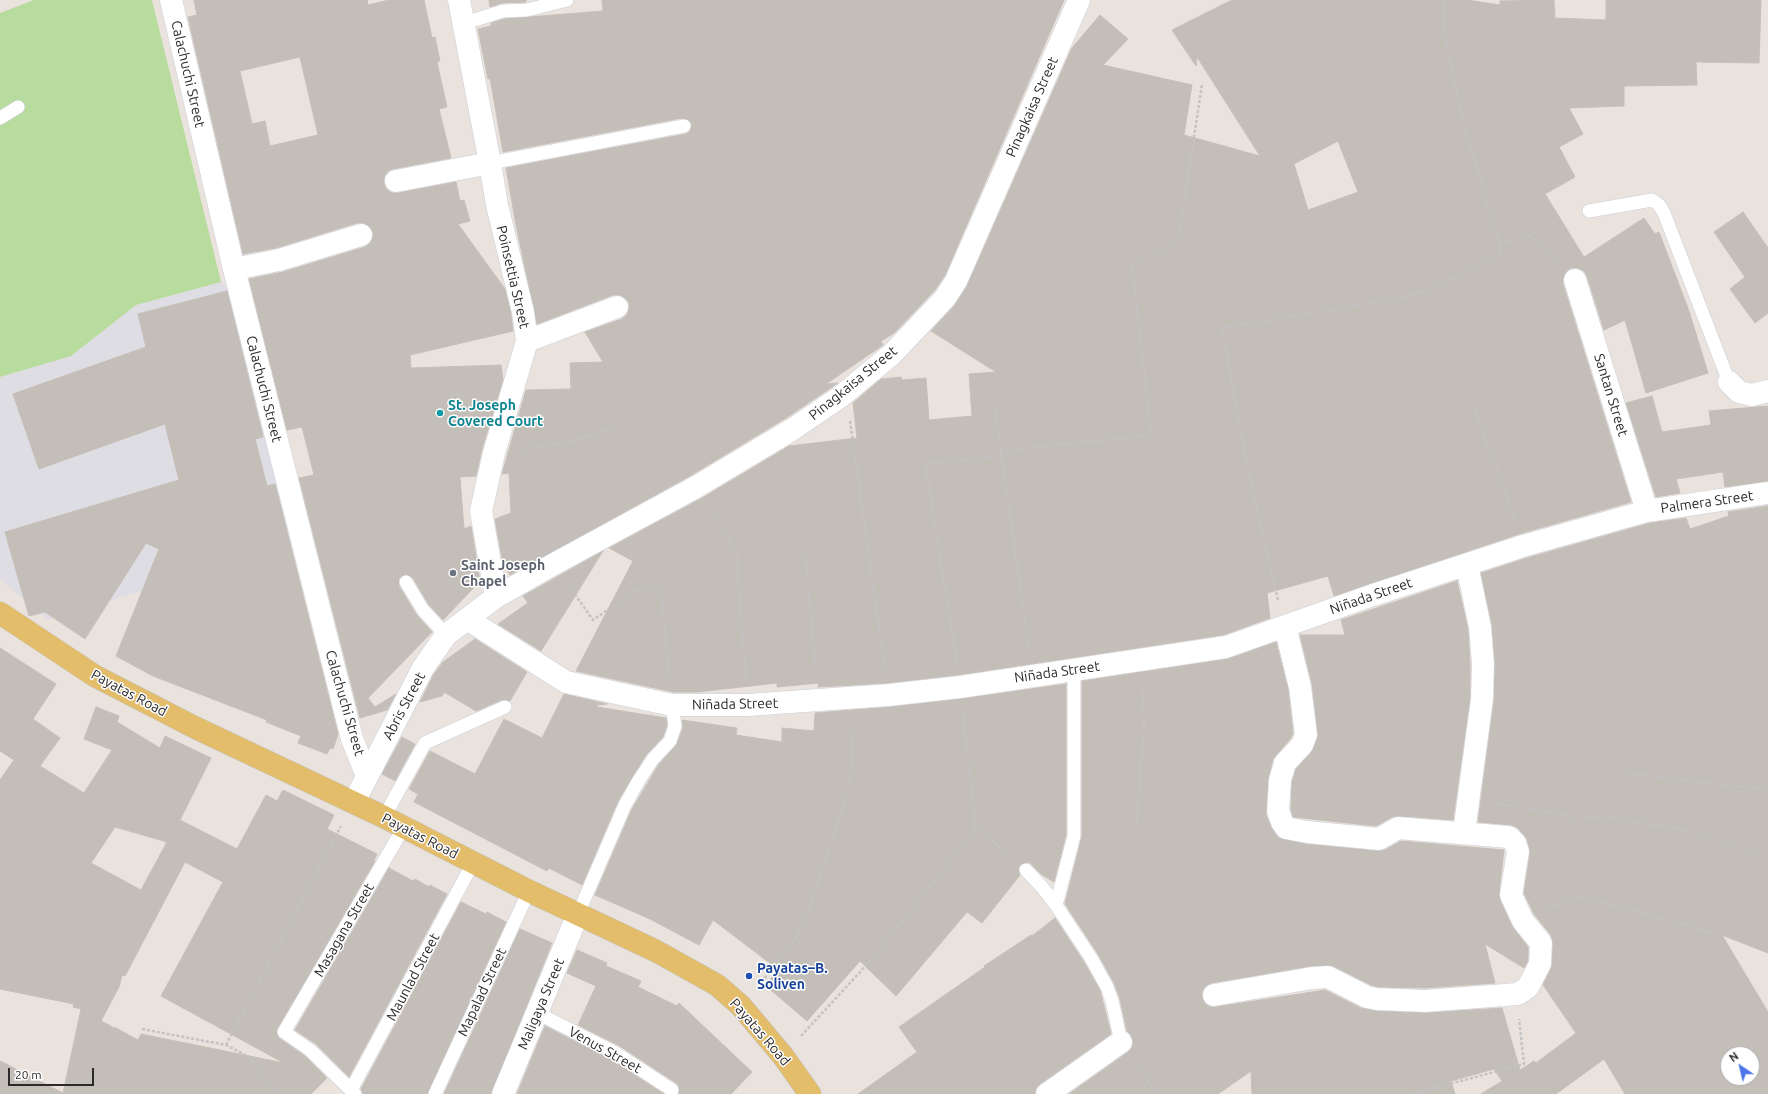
<!DOCTYPE html>
<html>
<head>
<meta charset="utf-8">
<style>
	body { margin:0 }
	#map { position:relative; width:1768px; height:1094px; overflow:hidden; background:#eae3dd; font-family:Ubuntu,sans-serif }
	canvas { display:block }
	.north { position:absolute; left:1720px; top:1046px; width:40px; height:40px; box-sizing:border-box; background:#fff; border:1px solid #aaa; border-radius:50%; rotate:325deg; font-size:11px; font-weight:700; line-height:16px; text-align:center; color:#2a2a2a }
	.north::after { content:''; display:block; margin:auto; width:14px; height:18px; background:#4b75e9; clip-path:polygon(50% 0,100% 100%,50% 72%,0 100%) }
	.scale { position:absolute; left:8px; top:1068px; width:86px; height:18px; box-sizing:border-box; border:2px solid #2a2a2a; border-top:0; padding-left:5px; font-size:12px; line-height:14px; white-space:nowrap; color:#2a2a2a; -webkit-text-stroke:3px #fff; paint-order:stroke }
</style>
</head>
<body>
<div id="map">
<canvas width="1768" height="1094"></canvas>
<div class="north">N</div>
<div class="scale">20 m</div>
</div>
<script>
const context = document.querySelector('canvas').getContext('2d');
context.lineJoin = 'round';
function fill(path, color) { context.fillStyle = color; context.fill(path, 'evenodd'); }
const toPath = rows => new Path2D(rows.map(r => 'M' + r).join(''));
function trace(path, color, width, dash) { context.strokeStyle = color; context.lineWidth = width; context.lineCap = dash ? 'butt' : 'round'; context.setLineDash(dash || []); context.stroke(path); }
function drawText(font, color, halo, rows, align = 'center') {
  context.font = font + ' Ubuntu,sans-serif'; context.lineWidth = 3; context.setLineDash([]); context.textBaseline = 'middle'; context.strokeStyle = halo; context.fillStyle = color; for (const [text, x, y, turn = 0] of rows) {
    context.save(); context.translate(x, y); context.rotate((+turn || 0) * Math.PI / 180); context.textAlign = isNaN(turn) ? turn : align; if (halo) context.strokeText(text, 0, 0); context.fillText(text, 0, 0); context.restore();
  }
}
const industrial = toPath([
	[221,282,235,298,293,544,48,620,0,579,0,377,71,356,136,305]
]);
const green = toPath([
	[34,0,152,0,221,282,136,305,71,356,0,377,0,13]
]);
const building = toPath([
	[194,0,367,0,368,5,389,0,424,0,432,38,435,37,440,61,437,62,447,107,439,109,451,158,393,169,388,171,384,177,384,184,386,189,392,193,398,193,456,182,460,201,464,200,470,221,458,224,505,289,511,314,513,331,410,355,411,368,501,365,503,380,482,449,476,476,460,477,464,529,471,526,480,581,443,620,429,605,413,578,406,574,399,578,399,586,416,614,432,632,368,698,375,707,396,694,387,710,360,718,299,478,314,475,302,427,287,430,249,279,283,272,365,247,370,243,373,237,373,232,369,226,363,223,357,223,276,248,243,254,188,17,197,15,194,0],
	[300,57,318,135,270,146,265,121,252,124,240,71,300,57],
	[489,0,526,0,526,2,502,3,490,7,489,0],
	[602,0,1064,0,945,275,935,290,894,333,881,341,883,345,826,384,838,383,786,418,690,476,510,575,503,564,495,519,511,513,509,473,502,474,526,390,571,389,570,363,603,362,585,332,622,319,627,315,629,309,629,302,625,298,619,295,613,295,537,324,516,225,506,168,686,134,689,132,692,125,690,121,682,118,503,152,490,78,488,79,478,29,491,26,491,23,504,19,603,11,602,0],
	[1232,0,1467,0,1500,5,1500,1,1554,0,1555,18,1606,20,1606,0,1761,0,1759,63,1696,62,1697,85,1624,86,1624,106,1569,108,1583,134,1559,147,1575,177,1545,194,1584,257,1644,218,1655,234,1659,232,1689,311,1708,373,1646,393,1625,320,1604,330,1587,276,1584,271,1577,268,1571,268,1566,272,1563,278,1563,284,1631,502,1519,534,1334,596,1328,576,1267,593,1270,618,1223,635,958,675,888,683,818,687,819,683,777,687,777,683,697,692,673,692,576,671,633,561,609,548,702,498,789,446,857,438,853,403,881,379,901,377,902,380,926,378,929,420,972,416,969,374,996,372,931,331,954,306,967,286,1072,48,1100,15,1128,39,1103,65,1192,85,1184,135,1260,156,1197,57,1196,66,1172,30,1232,0],
	[1338,141,1358,192,1308,210,1294,164,1338,141],
	[1743,212,1768,248,1768,313,1755,323,1730,289,1745,277,1714,232,1743,212],
	[227,291,263,437,255,439,267,486,275,484,338,734,333,749,330,748,327,754,298,743,301,736,266,722,267,720,153,676,116,656,159,549,146,543,85,639,45,612,29,616,5,532,179,480,165,424,39,469,13,394,146,347,138,314,227,291],
	[1652,396,1662,432,1711,425,1709,411,1768,406,1768,481,1725,487,1723,472,1676,479,1680,493,1656,497,1626,403,1652,396],
	[1768,506,1768,953,1722,935,1768,1012,1768,1094,1625,1094,1604,1059,1556,1094,1481,1094,1502,1081,1494,1069,1451,1081,1455,1094,1252,1094,1251,1071,1218,1094,1069,1094,1128,1052,1132,1048,1133,1041,1131,1035,1127,1031,1120,999,1114,983,1098,954,1065,904,1082,836,1082,681,1228,659,1276,642,1288,689,1293,733,1291,738,1273,759,1268,779,1266,815,1272,829,1279,838,1306,844,1378,851,1385,850,1401,841,1504,850,1499,893,1500,900,1512,926,1528,947,1528,961,1524,968,1485,944,1495,983,1425,988,1378,987,1371,985,1333,966,1311,966,1211,983,1206,986,1202,991,1202,998,1205,1003,1210,1007,1216,1007,1325,990,1361,1008,1376,1011,1426,1013,1502,1008,1520,1070,1534,1061,1536,1063,1576,1033,1543,985,1552,965,1553,944,1551,935,1534,914,1524,893,1530,853,1527,839,1518,828,1511,825,1478,822,1494,701,1495,664,1492,625,1481,573,1527,558,1650,523,1686,518,1690,529,1729,516,1728,512,1768,506],
	[1728,1054,1752,1054,1752,1078,1728,1078,1728,1054],
	[603,551,541,651,498,624,528,603,523,596,603,551],
	[1457,581,1468,629,1470,664,1470,698,1453,820,1399,816,1392,817,1376,826,1293,817,1291,809,1292,782,1296,769,1313,750,1318,734,1312,684,1300,635,1345,635,1341,620,1457,581],
	[475,639,527,672,510,701,502,700,476,711,444,692,442,696,420,702,434,674,443,662,475,639],
	[0,648,56,684,33,719,60,738,40,766,84,793,112,750,84,739,96,707,119,716,117,722,160,748,165,736,211,758,180,820,237,849,266,795,277,801,283,790,334,815,327,829,377,854,374,860,375,861,276,1031,279,1038,305,1056,327,1078,311,1094,0,1094,0,1061,63,1093,81,1009,73,1007,74,1004,0,989,0,780,14,760,0,751,0,648],
	[115,827,167,842,141,890,91,863,115,827],
	[185,862,223,882,161,996,284,1063,141,1034,138,1040,116,1028,111,1027,111,1026,101,1021,119,987,122,975,125,976,185,862],
	[1066,684,1066,835,1054,882,1041,874,1029,862,1021,864,1018,868,1020,875,982,923,967,912,896,996,860,961,807,1021,765,985,779,970,713,920,699,945,650,919,595,895,632,809,659,764,677,744,683,728,682,720,737,728,736,735,782,742,782,728,814,731,815,713,890,707,961,699,1066,684],
	[564,694,607,704,597,705,597,707,666,718,667,725,663,737,646,755,618,801,582,885,549,868,547,871,414,802,418,794,409,789,430,751,475,774,504,719,542,738,564,694],
	[402,737,415,744,395,781,382,774,402,737],
	[389,868,413,881,415,879,429,887,430,885,447,894,349,1077,316,1044,295,1030,389,868],
	[461,902,486,914,487,912,506,922,427,1094,363,1094,361,1089,461,902],
	[1055,918,1084,962,1100,990,1111,1034,1040,1084,1036,1088,1035,1094,858,1094,917,1052,899,1027,985,967,984,966,1031,935,1032,936,1055,918],
	[520,929,552,943,491,1094,444,1094,520,929],
	[577,950,607,963,606,966,641,981,638,987,677,1006,679,1003,752,1072,731,1094,679,1094,679,1087,676,1083,618,1045,578,1025,596,986,567,973,577,950],
	[545,1026,610,1059,664,1094,517,1094,545,1026]
]);
const path = toPath([
	[1444,0,1444,31,1459,105,1482,186,1501,244,1530,236,1557,262],
	[995,408,1029,651],
	[1475,408,1515,522],
	[850,421,885,669],
	[522,449,573,441,618,427],
	[1001,451,1151,435,1132,263,1178,242,1202,84],
	[710,509,727,535,736,554,746,678],
	[806,557,816,674],
	[569,586,593,620,632,593,661,584,669,679],
	[1278,600,1250,480,1222,328,1396,299,1422,292,1500,256,1501,244],
	[957,662,925,464,1001,456],
	[963,713,976,827,1011,857],
	[1627,773,1758,789,1768,789],
	[1494,803,1570,816,1613,818,1685,830,1768,857],
	[1136,828,1144,729,1143,685],
	[1547,909,1575,896,1615,905,1713,933],
	[758,986,785,954,795,939,803,923,828,855,849,786,853,758,850,724],
	[142,1029,226,1045,249,1057,278,1094],
	[801,1036,861,971,917,903,976,827],
	[226,1045,341,826],
	[1136,1064,1157,1094],
	[1412,1094,1524,1064,1519,1019]
]);
const lane = toPath([
	[465,23,503,11,527,10,567,0],
	[0,118,18,107],
	[490,163,684,126],
	[1589,211,1652,200,1659,205,1664,213,1729,382],
	[406,582,423,610,446,635],
	[384,817,425,743,505,707],
	[1026,870,1042,887,1056,905,1091,958,1107,987,1112,1001,1121,1042],
	[1056,905,1074,836,1074,670],
	[578,914,625,805,639,780,653,759,670,741,675,726,672,705],
	[537,1013,614,1052,672,1090],
	[351,1090,473,863],
	[355,1094,310,1050,284,1032,404,827],
	[435,1094,529,891]
]);
const street = toPath([
	[171,0,234,269,352,739,367,776],
	[459,0,490,163,497,205,523,312,527,341,494,453,481,511,496,597],
	[396,181,490,163],
	[234,269,279,260,361,235],
	[1575,280,1647,511],
	[527,341,617,307],
	[1729,382,1739,392,1752,395,1768,391],
	[467,619,566,682,672,705,748,705,889,695,960,687,1226,647,1370,596,1523,546,1647,511,1768,493],
	[354,802,423,668,446,635,496,597,554,564,696,487,793,429,840,397,892,354,945,298,956,281,1079,0],
	[1464,832,1482,699,1483,664,1480,627,1467,565],
	[1214,995,1312,978,1328,977,1367,997,1377,999,1425,1001,1518,994,1528,987,1540,964,1541,943,1523,921,1511,895,1518,851,1515,843,1509,837,1398,828,1379,839,1307,832,1286,828,1282,822,1278,811,1280,780,1285,763,1302,745,1306,735,1300,687,1285,626],
	[503,1094,578,914],
	[1047,1094,1121,1042]
]);
const primary = toPath([
	[0,613,95,676,194,727,384,817,529,891,656,951,717,985,741,1006,783,1056,810,1094]
]);
const markers = [
	[440,413,4,"#0f9aa8"],
	[453,573,4,"#6b7280"],
	[749,976,4,"#1a4fb4"]
];
const streetNames = [
	["Calachuchi Street",188,74,77],
	["Pinagkaisa Street",1032,107,-66],
	["Poinsettia Street",513,277,77],
	["Pinagkaisa Street",853,383,-39],
	["Calachuchi Street",264,389,76],
	["Santan Street",1611,395,73],
	["Palmera Street",1707,502,-8],
	["Niñada Street",1371,596,-19],
	["Niñada Street",1057,672,-8],
	["Payatas Road",129,693,28],
	["Calachuchi Street",345,703,74],
	["Niñada Street",735,704,-1],
	["Abris Street",404,706,-62],
	["Payatas Road",420,836,27],
	["Masagana Street",344,930,-60],
	["Maunlad Street",413,977,-62],
	["Mapalad Street",482,992,-65],
	["Maligaya Street",541,1004,-67],
	["Payatas Road",760,1032,49],
	["Venus Street",605,1050,29]
];
const cultureNames = [
	["St. Joseph",448,405],
	["Covered Court",448,421]
];
const worshipNames = [
	["Saint Joseph",461,565],
	["Chapel",461,581]
];
const transitNames = [
	["Payatas–B.",757,968],
	["Soliven",757,984]
];
fill(industrial, '#dedde3');
fill(green, '#b8dc9e');
fill(building, '#c3beb8');
trace(building, '#c6bfb7', 1);
trace(lane, '#cbcfda', 14);
trace(street, '#cbcfda', 23);
trace(primary, '#c3c3c3', 23);
trace(path, '#c3c3c3', 2.5, [3, 2]);
trace(lane, '#fff', 13);
trace(street, '#fff', 22);
trace(primary, '#e3bd69', 22);
for (const [x, y, r, color] of markers) { const dot = new Path2D(); dot.arc(x, y, r, 0, 2 * Math.PI); context.fillStyle = color; context.fill(dot); trace(dot, '#fff', 1.5); }
drawText('14px', '#2a2a2a', '#fff', streetNames);
drawText('bold 14px', '#0d838f', '#fff', cultureNames, 'left');
drawText('bold 14px', '#5b616d', '#fff', worshipNames, 'left');
drawText('bold 14px', '#164399', '#fff', transitNames, 'left');
</script>
</body>
</html>
